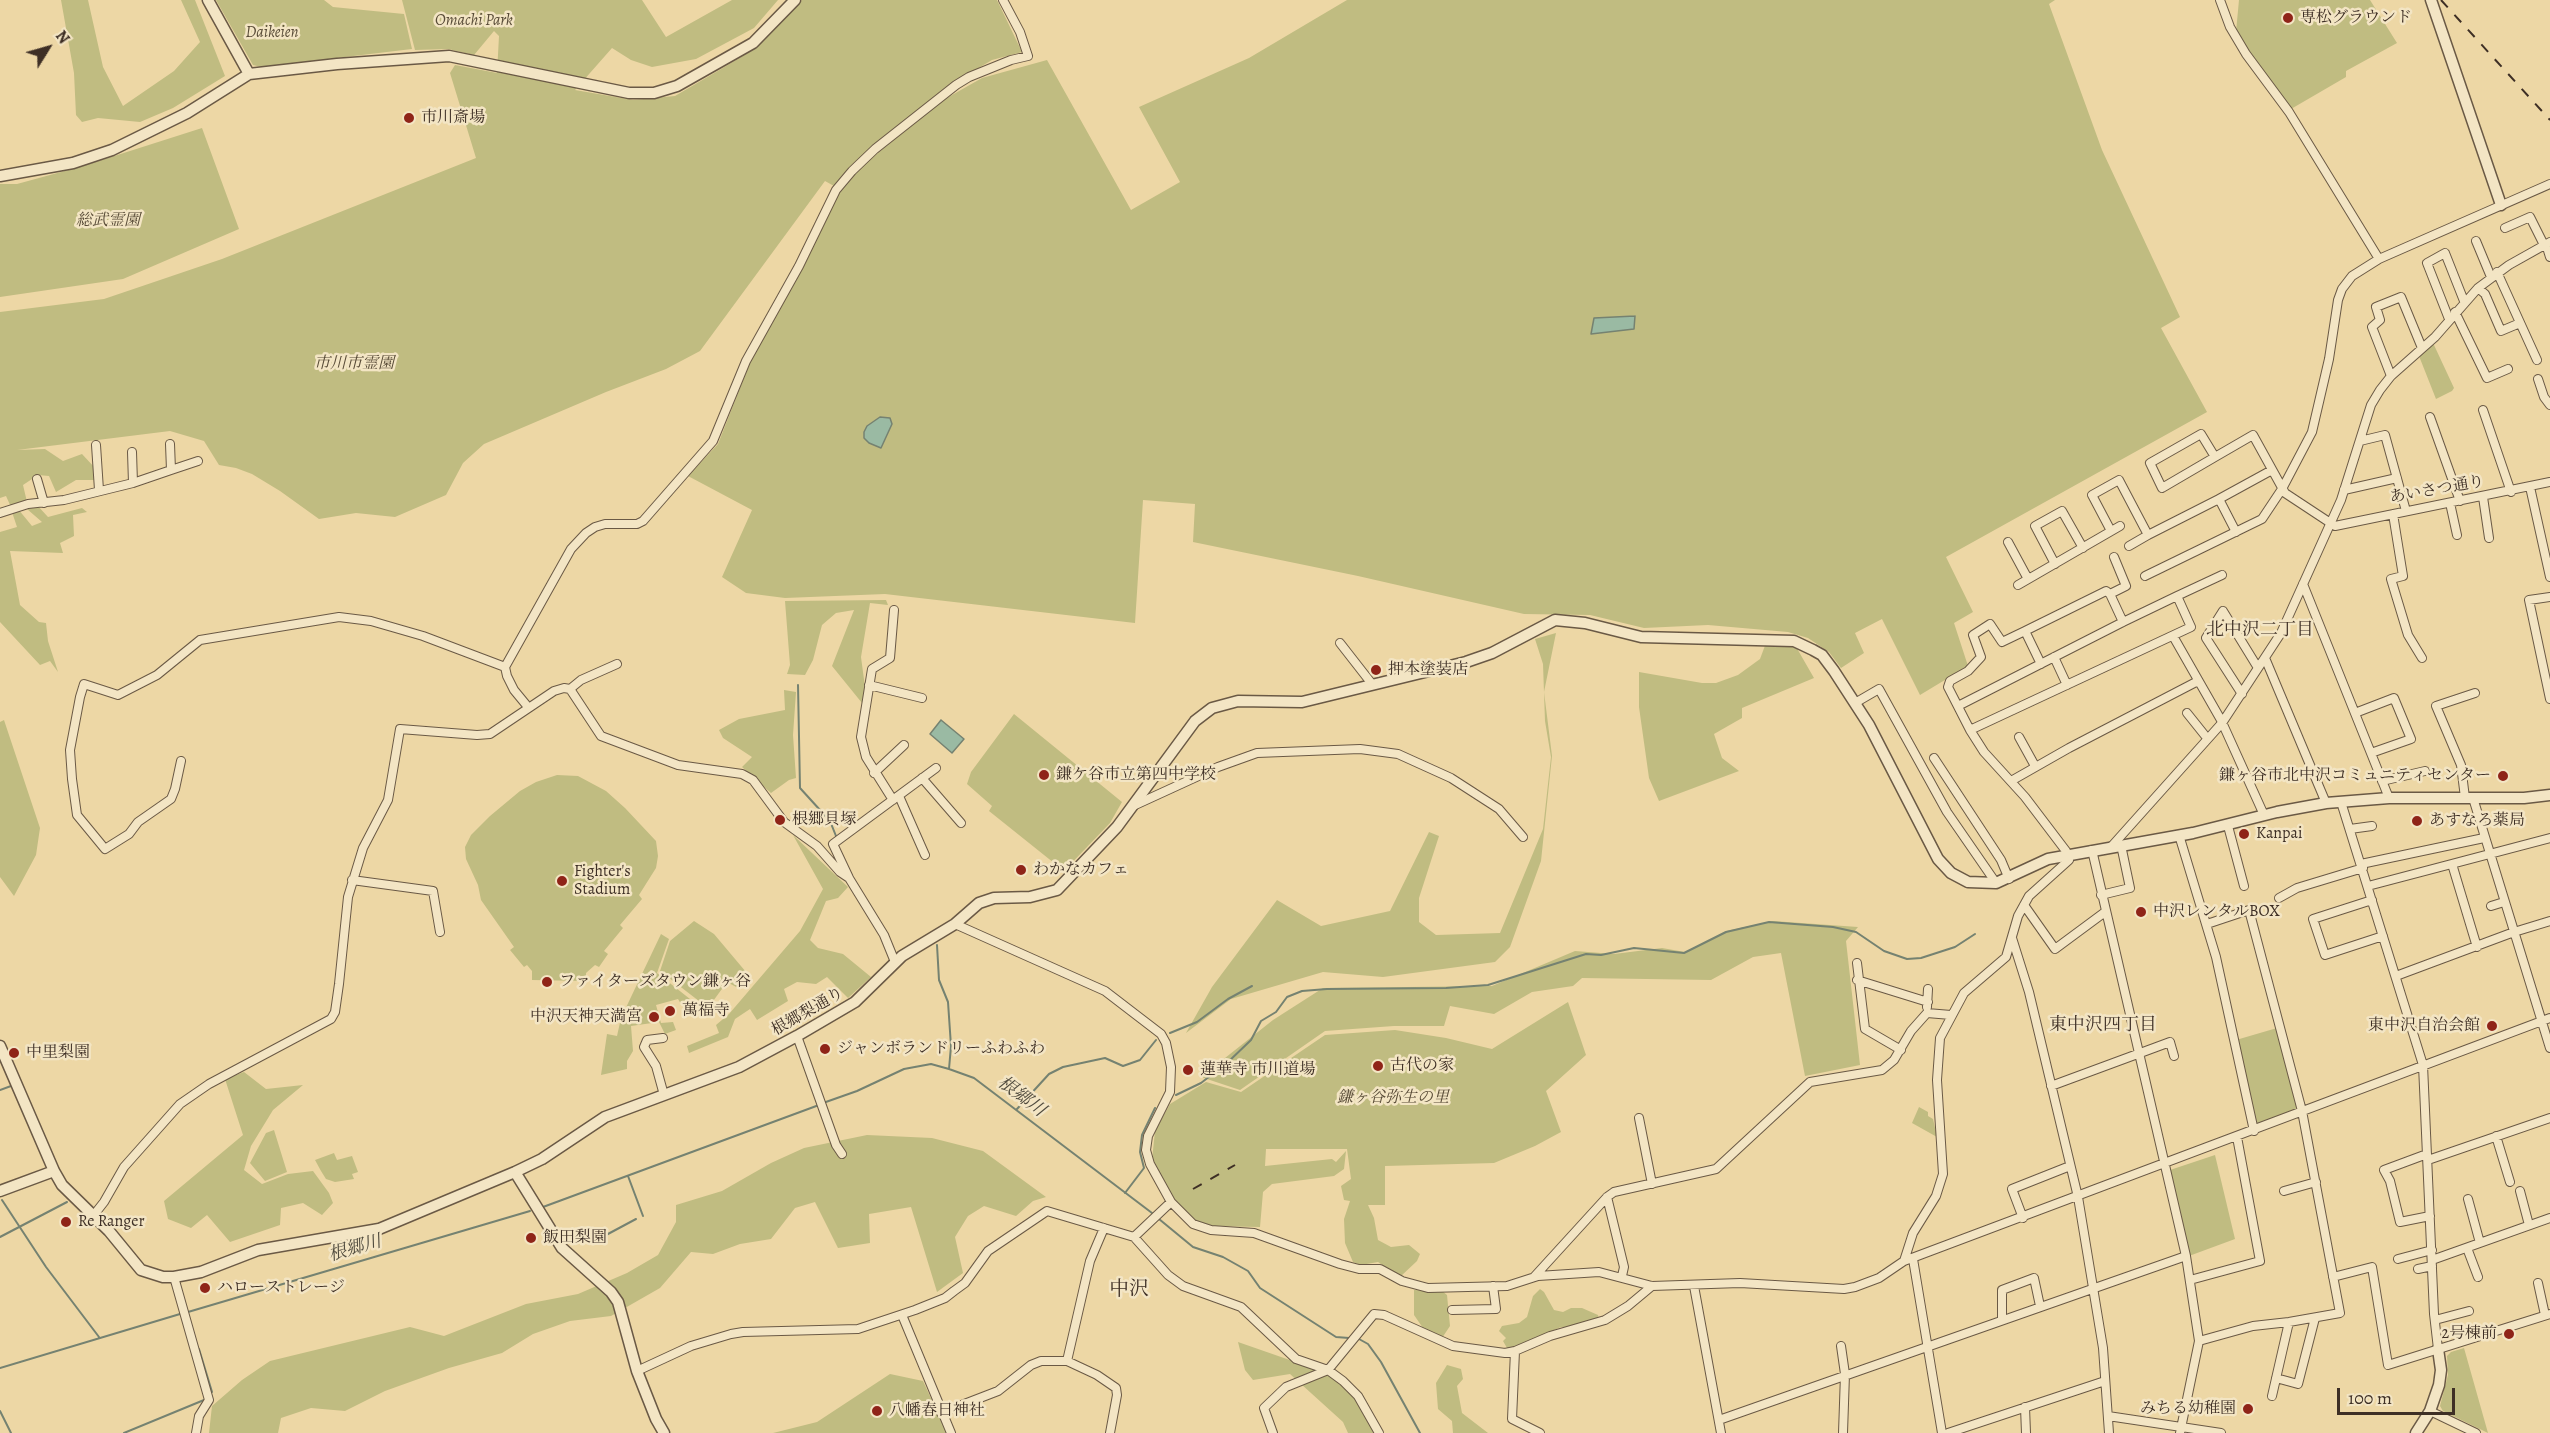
<!DOCTYPE html>
<html>
<head>
<meta charset="utf-8">
<style>
	body { margin:0 }
	#map { position:relative; width:2550px; height:1433px; overflow:hidden; background:#edd7a5; font-family:Alegreya,serif }
	canvas { display:block }
	.north { position:absolute; left:18px; top:18px; width:60px; height:60px; -webkit-text-stroke:4px #f3e5c4; paint-order:stroke; rotate:53deg; font-size:16px; font-weight:700; line-height:24px; text-align:center; color:#3e2f25 }
	.north::after { content:''; display:block; margin:auto; width:21px; height:27px; background:#3e2f25; clip-path:polygon(50% 0,100% 100%,50% 72%,0 100%) }
	.scale { position:absolute; left:2337px; top:1388px; width:118px; height:27px; box-sizing:border-box; border:3px solid #3e2f25; border-top:0; padding-left:8px; font-size:18px; line-height:21px; white-space:nowrap; color:#3e2f25; -webkit-text-stroke:4px #f3e5c4; paint-order:stroke }
</style>
</head>
<body>
<div id="map">
<canvas width="2550" height="1433"></canvas>
<div class="north">N</div>
<div class="scale">100 m</div>
</div>
<script>
const context = document.querySelector('canvas').getContext('2d');
context.lineJoin = 'round';
function fill(path, color) { context.fillStyle = color; context.fill(path, 'evenodd'); }
const toPath = rows => new Path2D(rows.map(r => 'M' + r).join(''));
function trace(path, color, width, dash) { context.strokeStyle = color; context.lineWidth = width; context.lineCap = dash ? 'butt' : 'round'; context.setLineDash(dash || []); context.stroke(path); }
function drawText(font, color, halo, rows, align = 'center') {
  context.font = font + ' Alegreya,"Noto Serif JP",serif'; context.lineWidth = 5; context.setLineDash([]); context.textBaseline = 'middle'; context.strokeStyle = halo; context.fillStyle = color; for (const [text, x, y, turn = 0] of rows) {
    context.save(); context.translate(x, y); context.rotate((+turn || 0) * Math.PI / 180); context.textAlign = isNaN(turn) ? turn : align; if (halo) context.strokeText(text, 0, 0); context.fillText(text, 0, 0); context.restore();
  }
}
const green = toPath([
	[61,0,88,0,103,67,123,106,174,71,200,42,181,0,195,0,225,76,173,108,140,122,98,118,82,122,76,115,74,73],
	[216,0,324,0,333,7,404,14,412,49,261,67,253,65],
	[402,0,642,0,666,37,732,0,778,0,754,28,696,59,652,67,631,60,612,48,575,90,633,100,675,96,716,72,753,50,802,0,997,0,1022,52,992,60,950,85,834,186,825,181,700,351,666,369,606,392,484,444,463,463,446,495,395,517,356,513,319,519,280,491,252,474,236,468,219,465,204,441,170,431,17,450,45,449,63,461,82,454,95,468,96,480,76,480,56,492,49,476,38,475,23,485,27,502,11,507,6,496,0,498,0,312,104,299,222,259,476,158,450,73,455,65,497,73,499,36,494,31,474,55,448,49,415,50],
	[1347,0,2055,0,2049,4,2102,150,2180,317,2161,328,2207,412,1946,557,1973,612,1954,623,1968,666,1920,695,1882,619,1855,633,1864,653,1841,668,1829,652,1808,638,1788,632,1708,625,1644,628,1590,615,1524,614,1358,576,1193,542,1195,504,1143,500,1135,623,885,594,785,598,746,593,722,577,752,510,688,476,718,444,751,360,838,192,864,164,945,99,982,78,1047,60,1131,210,1180,182,1139,107,1249,58],
	[2239,0,2370,0,2397,43,2346,71,2346,77,2291,109,2236,32],
	[202,128,239,229,123,279,0,297,0,184,17,184,83,166],
	[2431,344,2434,345,2454,388,2452,391,2436,399,2419,356],
	[37,505,48,517,82,508,87,512,73,515,74,536,60,543,63,553,10,551,20,605,39,622,46,623,48,641,58,672,50,661,40,665,0,622,0,532,17,527,12,512,18,509,32,526,42,522,27,509],
	[886,600,888,605,870,603,861,657,865,687,862,703,832,666,854,610,836,613,822,625,813,660,805,675,787,674,790,665,785,601],
	[1556,633,1544,692,1552,756,1541,861,1510,947,1495,962,1383,977,1323,972,1231,999,1186,1033,1212,987,1277,900,1321,926,1390,911,1429,832,1439,836,1419,898,1419,922,1436,935,1500,933,1543,829,1551,757,1545,721,1543,664,1535,639],
	[1766,643,1795,645,1814,678,1742,708,1742,718,1714,734,1722,758,1739,771,1659,801,1649,778,1639,707,1639,672,1702,683,1716,683,1738,675,1760,659],
	[784,690,796,692,793,735,796,778,789,780,771,793,742,767,752,757,723,738,719,730,739,719,785,710],
	[1014,714,1122,802,1110,823,1064,871,989,811,992,806,967,784,971,772],
	[4,720,40,828,36,855,14,896,0,877,0,722],
	[557,775,578,776,606,791,625,808,656,841,658,856,656,868,639,895,642,899,620,925,623,928,604,951,608,954,599,967,595,965,586,973,586,981,532,980,532,971,527,965,524,967,510,950,514,947,481,900,478,885,466,859,465,847,471,835,490,816,520,791,536,782],
	[793,835,848,887,838,898,826,901,810,940,818,948,843,954,871,977,848,998,827,977,816,984,797,982,784,989,788,1001,757,1020,750,1009,735,1019,728,1037,689,1053,687,1046,719,1033,716,1025,729,1014,800,931,823,889],
	[694,921,714,934,746,972,738,988,727,982,708,1008,660,971,670,941],
	[1773,921,1858,927,1846,941,1860,1065,1805,1076,1781,953,1753,957,1711,980,1582,978,1573,986,1532,992,1494,1014,1450,1006,1444,1026,1394,1026,1325,1031,1240,1090,1201,1077,1273,1020,1323,988,1492,986,1575,951,1614,954,1662,948,1685,952,1726,931],
	[661,934,669,939,657,973,690,999,681,1004,678,999,656,1005,661,1023,673,1022,676,1030,665,1034,659,1022,631,1026,633,1051,627,1061,627,1069,601,1075,607,1034,617,1036,621,1018],
	[1568,1002,1586,1055,1546,1091,1561,1132,1535,1146,1494,1163,1385,1166,1385,1205,1368,1205,1374,1218,1378,1240,1391,1247,1409,1245,1420,1254,1417,1261,1400,1277,1378,1262,1361,1265,1353,1262,1345,1243,1344,1219,1350,1201,1344,1200,1341,1186,1351,1179,1347,1149,1266,1149,1265,1166,1332,1159,1336,1162,1346,1151,1344,1169,1334,1176,1272,1184,1263,1192,1260,1227,1208,1226,1193,1221,1176,1204,1152,1160,1155,1131,1170,1104,1206,1082,1241,1092,1325,1035,1395,1030,1446,1038,1492,1049],
	[2277,1028,2298,1107,2297,1109,2256,1125,2236,1040],
	[244,1072,266,1089,303,1085,273,1110,251,1146,244,1170,262,1184,288,1174,313,1171,329,1193,333,1203,322,1215,303,1203,281,1208,280,1225,230,1242,207,1215,191,1228,168,1219,164,1201,243,1135,225,1079],
	[1919,1107,1928,1112,1928,1116,1933,1119,1937,1137,1912,1123],
	[274,1130,287,1172,265,1181,250,1163,266,1133],
	[867,1135,932,1138,983,1151,1046,1197,1033,1201,1016,1216,984,1206,968,1216,955,1237,963,1273,937,1292,911,1207,869,1214,870,1243,838,1248,815,1202,795,1208,771,1239,740,1244,713,1254,691,1252,660,1288,611,1316,570,1321,533,1334,502,1353,449,1368,385,1391,345,1411,311,1408,281,1418,278,1433,209,1433,212,1406,242,1380,270,1361,410,1327,444,1336,526,1304,578,1294,627,1273,658,1255,676,1222,676,1205,722,1191,771,1163,804,1148],
	[334,1153,337,1160,352,1156,358,1172,352,1174,354,1179,335,1182,326,1179,321,1171,315,1160],
	[2215,1155,2235,1239,2189,1256,2170,1170],
	[1540,1289,1544,1292,1554,1310,1563,1312,1571,1308,1582,1308,1598,1315,1599,1320,1572,1327,1561,1327,1516,1347,1507,1348,1503,1341,1506,1338,1499,1331,1502,1326,1519,1323,1527,1317,1533,1296],
	[1414,1290,1442,1291,1447,1295,1450,1326,1442,1338,1423,1328,1414,1315],
	[1238,1342,1327,1373,1340,1382,1355,1397,1375,1433,1348,1433,1343,1422,1290,1374,1253,1380,1245,1370],
	[2464,1348,2488,1433,2443,1411,2440,1406,2448,1375,2447,1356,2451,1352],
	[1447,1365,1461,1369,1463,1379,1457,1386,1462,1413,1488,1433,1453,1433,1452,1421,1438,1409,1436,1383],
	[890,1374,923,1381,947,1433,773,1433,817,1422]
]);
const water = toPath([
	[1635,316,1634,329,1591,334,1594,318,1635,316],
	[880,417,890,418,892,424,881,448,869,443,864,438,864,432,867,426,880,417],
	[941,720,964,739,952,753,930,734,941,720]
]);
const stream = toPath([
	[798,685,800,788,830,821,836,836],
	[937,945,939,980,948,1002,951,1046,949,1069],
	[1170,1033,1197,1022,1228,999,1252,986],
	[0,1090,11,1086],
	[1176,1095,1201,1083,1227,1063,1251,1040,1261,1021,1276,1012,1287,997,1302,991,1327,989,1446,988,1488,985,1586,954,1601,955,1634,948,1684,953,1726,932,1769,922,1833,927,1856,932,1884,951,1907,959,1921,958,1955,947,1975,934],
	[823,1103,857,1091,904,1069,931,1064,949,1069,974,1078,1152,1213],
	[1017,1109,1049,1074,1063,1067,1105,1058,1123,1066,1140,1060,1156,1040],
	[628,1176,643,1216],
	[1125,1193,1144,1168,1140,1152,1142,1135,1155,1108],
	[2,1200,46,1267,99,1337],
	[543,1207,819,1105],
	[1159,1219,1193,1247,1223,1257,1248,1271,1260,1288,1336,1337,1349,1338],
	[0,1237,67,1202],
	[593,1242,636,1219],
	[188,1312,530,1211],
	[1359,1339,1368,1344,1381,1362,1420,1433],
	[199,1349,212,1392],
	[0,1368,180,1314],
	[0,1411,11,1433],
	[124,1433,204,1400]
]);
const minor = toPath([
	[2220,0,2230,27,2246,54,2289,112,2379,259],
	[2505,228,2530,217,2544,245],
	[2476,241,2491,277],
	[2546,244,2550,257],
	[2497,272,2537,360],
	[2478,288,2485,294,2501,331,2520,323],
	[2455,312,2487,378,2508,369],
	[2449,319,2427,263,2445,253,2464,301],
	[2391,376,2372,327,2380,320,2376,307,2401,297,2422,348],
	[2538,379,2544,397,2550,405],
	[2483,410,2511,492],
	[2430,417,2460,501],
	[2360,441,2385,435,2406,511],
	[96,445,99,490],
	[132,452,133,483],
	[2215,457,2201,434,2150,463,2162,488,2215,457,2253,435,2285,493,2335,526,2550,482],
	[171,470,198,461],
	[37,479,44,503],
	[2530,487,2550,577],
	[2344,490,2397,478],
	[2483,497,2489,538],
	[2219,499,2272,470],
	[2450,503,2457,535],
	[0,513,28,504,64,500,133,483,171,470,170,444],
	[2393,514,2403,576,2391,579,2408,635,2422,658],
	[2111,531,2092,495,2119,480,2148,535,2219,499,2236,532],
	[2008,542,2028,579],
	[2129,546,2148,535],
	[2055,564,2035,526,2062,511,2083,548],
	[2145,576,2262,519,2282,489,2312,432,2329,359,2338,300,2342,289,2352,276,2379,259,2550,184],
	[2303,584,2389,798],
	[2018,585,2120,526],
	[2110,594,2126,586,2114,557],
	[2550,597,2529,600,2550,699],
	[2173,636,2221,720,2264,815],
	[1340,643,1372,684],
	[2054,657,2067,685],
	[2265,658,2326,803],
	[2041,664,2025,631,2106,591,2110,594,2123,622,2177,596],
	[869,685,922,698],
	[570,689,581,680,617,664],
	[2242,694,2206,638,2223,611,2258,668],
	[1855,703,1879,689,1947,812,1996,883],
	[1958,706,2123,622],
	[528,707,514,690,507,676,505,667,571,549,586,533,595,527,605,524,637,524,643,521,713,441,746,361,799,266,836,190,852,171,875,149,956,85,969,77,1011,60,1028,56,1020,32,1003,0],
	[2187,713,2207,738],
	[2355,713,2394,698,2411,739,2371,753],
	[1970,730,2191,627,2177,596,2222,575],
	[2019,737,2035,766],
	[1934,758,2001,860,2009,879],
	[181,761,175,789,171,799,138,822,129,834,105,849,77,815,72,779,70,750,80,697,84,684,118,695,157,675,200,640,339,617,371,621,423,636,505,667],
	[874,773,904,745],
	[922,778,961,823],
	[2011,781,2069,748,2198,681],
	[2382,781,2425,771],
	[899,796,925,855],
	[2465,798,2461,765,2436,706,2475,693],
	[2473,798,2550,1048],
	[893,800,866,757,861,737,872,669,890,658,894,610],
	[2341,802,2423,1065,2434,1314,2438,1349],
	[1133,806,1218,767,1257,753,1360,749,1398,754,1451,778,1499,809,1523,837],
	[2228,826,2244,886],
	[2350,829,2372,826],
	[2179,835,2216,957,2254,1131],
	[2111,847,2222,723,2281,633,2341,500,2371,405,2380,390,2391,376,2435,337,2478,288,2509,265,2550,242],
	[2092,850,2186,1256,2199,1341,2180,1433],
	[2361,864,2484,838],
	[2452,864,2477,947],
	[352,880,433,891,440,932],
	[2368,886,2550,838],
	[2101,895,2130,888,2121,845],
	[2279,898,2297,888,2363,868],
	[2372,900,2313,919,2325,955,2383,936],
	[2024,905,2055,949,2105,912],
	[2491,906,2504,902],
	[955,924,1105,991,1161,1034,1166,1043,1171,1067,1170,1092,1148,1136,1146,1150,1150,1164,1171,1202,1193,1224,1211,1230,1254,1233,1340,1264,1359,1269,1380,1269,1402,1281,1428,1288,1507,1286,1538,1276,1599,1272,1652,1286,1740,1283,1844,1289,1855,1287,1879,1278,1904,1261,2550,1018],
	[2012,938,2029,992,2078,1197,2103,1348,2109,1433],
	[895,962,884,935,849,878,833,844,936,768],
	[1857,963,1865,1029,1901,1050],
	[2396,976,2514,932,2550,921],
	[1857,980,1928,1002],
	[1927,1007,1928,989],
	[797,1036,836,1145,842,1154],
	[663,1038,647,1040,644,1047,656,1066,664,1095],
	[2051,1086,2170,1042,2174,1056],
	[1639,1118,1652,1184],
	[2496,1136,2510,1182],
	[2427,1154,2384,1170,2390,1181,2400,1222,2430,1216],
	[2428,1160,2550,1118],
	[2284,1191,2316,1182],
	[2520,1191,2529,1225],
	[1607,1197,1624,1267,1622,1276],
	[2468,1199,2480,1243],
	[93,1216,104,1202,124,1167,180,1104,209,1084,331,1019,335,1012,339,984,348,897,363,848,388,800,400,729,477,735,490,734,554,691,564,688,570,689,601,736,678,765,742,774,753,780,784,822,817,846,840,872,849,878],
	[2023,1218,2012,1189,2070,1166],
	[1134,1237,1171,1202],
	[2467,1248,2478,1277],
	[1913,1259,1942,1433],
	[2398,1259,2432,1250],
	[2432,1260,2550,1218],
	[1904,1261,1913,1233,1936,1196,1943,1174,1937,1080,1940,1038,1964,993,2006,957,2018,916,2029,896,2069,860,2066,851,2025,797,1984,752,1970,730,1948,687,1950,681,1968,671,1981,657,1973,635,1990,624,2002,642,2025,631],
	[2418,1269,2432,1266],
	[174,1277,209,1400,199,1416,196,1433],
	[1534,1277,1607,1197,1614,1192,1716,1169,1810,1082,1882,1070,1894,1060,1911,1031,1927,1013,1951,1015],
	[2333,1277,2372,1267,2388,1365,2550,1314],
	[2190,1280,2260,1261,2237,1137],
	[2538,1283,2545,1315],
	[1694,1286,1721,1433],
	[1452,1310,1496,1309,1493,1286],
	[902,1315,951,1433],
	[2002,1319,2002,1290,2034,1278,2040,1306],
	[2435,1320,2469,1311],
	[2199,1341,2253,1326,2289,1322,2340,1313,2302,1111,2249,910,2207,924],
	[1841,1346,1845,1374,1843,1433],
	[1515,1351,1512,1419,1540,1433],
	[1067,1361,1090,1261,1104,1228],
	[637,1371,691,1346,731,1334,743,1332,858,1329,915,1310,945,1298,954,1291,965,1283,988,1251,1047,1211,1134,1237,1168,1275,1183,1286,1241,1307,1296,1359,1328,1370,1343,1381,1358,1396,1379,1433],
	[2276,1378,2298,1384,2315,1318],
	[2272,1396,2289,1322],
	[2025,1407,2026,1433],
	[2430,1411,2476,1433],
	[941,1413,998,1391,1031,1365,1041,1361,1067,1361,1097,1375,1116,1388,1117,1395,1110,1433],
	[2108,1416,2221,1433],
	[1719,1420,2186,1256],
	[1273,1433,1264,1408,1286,1387,1328,1370,1374,1314,1384,1315,1453,1346,1505,1353,1515,1351,1550,1336,1605,1320,1628,1306,1652,1286],
	[1948,1433,2105,1381]
]);
const tertiary = toPath([
	[208,0,249,74],
	[2431,0,2501,205],
	[0,176,73,163,112,150,187,113,249,74,337,64,449,56,629,93,654,93,677,86,753,43,795,0],
	[0,1046,54,1171,62,1185,109,1231,141,1270,163,1277,174,1277,201,1272,258,1250,379,1229,515,1172,542,1159,605,1117,739,1067,797,1036,855,1002,902,956,955,924,979,903,994,898,1030,897,1057,890,1117,827,1195,721,1212,708,1238,701,1302,702,1466,662,1492,653,1555,620,1585,623,1641,637,1794,641,1813,650,1822,655,1834,671,1869,725,1938,859,1951,873,1968,882,1996,883,2048,859,2193,833,2277,812,2326,803,2389,798,2524,798,2550,795],
	[515,1172,562,1248,611,1292,618,1302,637,1371,656,1419,664,1433],
	[0,1191,54,1171],
	[2416,1433,2430,1411,2439,1385,2441,1370,2438,1349]
]);
const rail = toPath([
	[2441,0,2550,120],
	[1193,1189,1235,1165]
]);
const markers = [
	[2288,18,6,"#8f2418"],
	[409,118,6,"#8f2418"],
	[1376,670,6,"#8f2418"],
	[1044,775,6,"#8f2418"],
	[2503,776,6,"#8f2418"],
	[780,820,6,"#8f2418"],
	[2417,821,6,"#8f2418"],
	[2244,834,6,"#8f2418"],
	[1021,870,6,"#8f2418"],
	[562,881,6,"#8f2418"],
	[2141,912,6,"#8f2418"],
	[547,982,6,"#8f2418"],
	[670,1011,6,"#8f2418"],
	[654,1017,6,"#8f2418"],
	[2492,1026,6,"#8f2418"],
	[825,1049,6,"#8f2418"],
	[14,1053,6,"#8f2418"],
	[1378,1066,6,"#8f2418"],
	[1188,1070,6,"#8f2418"],
	[66,1222,6,"#8f2418"],
	[531,1238,6,"#8f2418"],
	[205,1288,6,"#8f2418"],
	[2509,1334,6,"#8f2418"],
	[2248,1409,6,"#8f2418"],
	[877,1411,6,"#8f2418"]
];
const poiNames = [
	["専松グラウンド",2300,18],
	["市川斎場",421,118],
	["押本塗装店",1388,670],
	["鎌ケ谷市立第四中学校",1056,775],
	["鎌ヶ谷市北中沢コミュニティセンター",2491,776,"right"],
	["根郷貝塚",792,820],
	["あすなろ薬局",2429,821],
	["Kanpai",2256,834],
	["わかなカフェ",1033,870],
	["Fighter's",574,872],
	["Stadium",574,890],
	["中沢レンタルBOX",2153,912],
	["ファイターズタウン鎌ヶ谷",559,982],
	["萬福寺",682,1011],
	["中沢天神天満宮",642,1017,"right"],
	["東中沢自治会館",2480,1026,"right"],
	["ジャンボランドリーふわふわ",837,1049],
	["中里梨園",26,1053],
	["古代の家",1390,1066],
	["蓮華寺 市川道場",1200,1070],
	["Re Ranger",78,1222],
	["飯田梨園",543,1238],
	["ハローストレージ",217,1288],
	["2号棟前",2497,1334,"right"],
	["みちる幼稚園",2236,1409,"right"],
	["八幡春日神社",889,1411]
];
const parkNames = [
	["Omachi Park",474,21],
	["Daikeien",272,33],
	["総武霊園",108,221],
	["市川市霊園",354,364],
	["鎌ヶ谷弥生の里",1393,1098]
];
const streetNames = [
	["あいさつ通り",2437,490,-10],
	["根郷梨通り",808,1012,-30]
];
const neighbourhoodNames = [
	["北中沢二丁目",2260,631],
	["東中沢四丁目",2103,1026]
];
const waterNames = [
	["根郷川",1021,1097,37],
	["根郷川",355,1249,-16]
];
const quarterNames = [
	["中沢",1129,1290]
];
fill(green, '#c0bc81');
fill(water, '#9abaa3');
trace(water, '#758271', 1.5);
trace(stream, '#758271', 2);
trace(minor, '#6a5945', 10);
trace(tertiary, '#6a5945', 13);
trace(minor, '#f3e5c4', 8);
trace(tertiary, '#f3e5c4', 10);
trace(rail, '#3e2f25', 2, [10, 10]);
for (const [x, y, r, color] of markers) { const dot = new Path2D(); dot.arc(x, y, r, 0, 2 * Math.PI); context.fillStyle = color; context.fill(dot); trace(dot, '#f3e5c4', 2); }
drawText('16px', '#3e2f25', '#f3e5c4', poiNames, 'left');
drawText('italic 16px', '#584b37', '#f3e5c4', parkNames);
drawText('16px', '#3e2f25', '#f3e5c4', streetNames);
drawText('18px', '#3e2f25', '#f3e5c4', neighbourhoodNames);
drawText('italic 18px', '#504b3e', '#f3e5c4', waterNames);
drawText('20px', '#3e2f25', '#f3e5c4', quarterNames);
</script>
</body>
</html>
